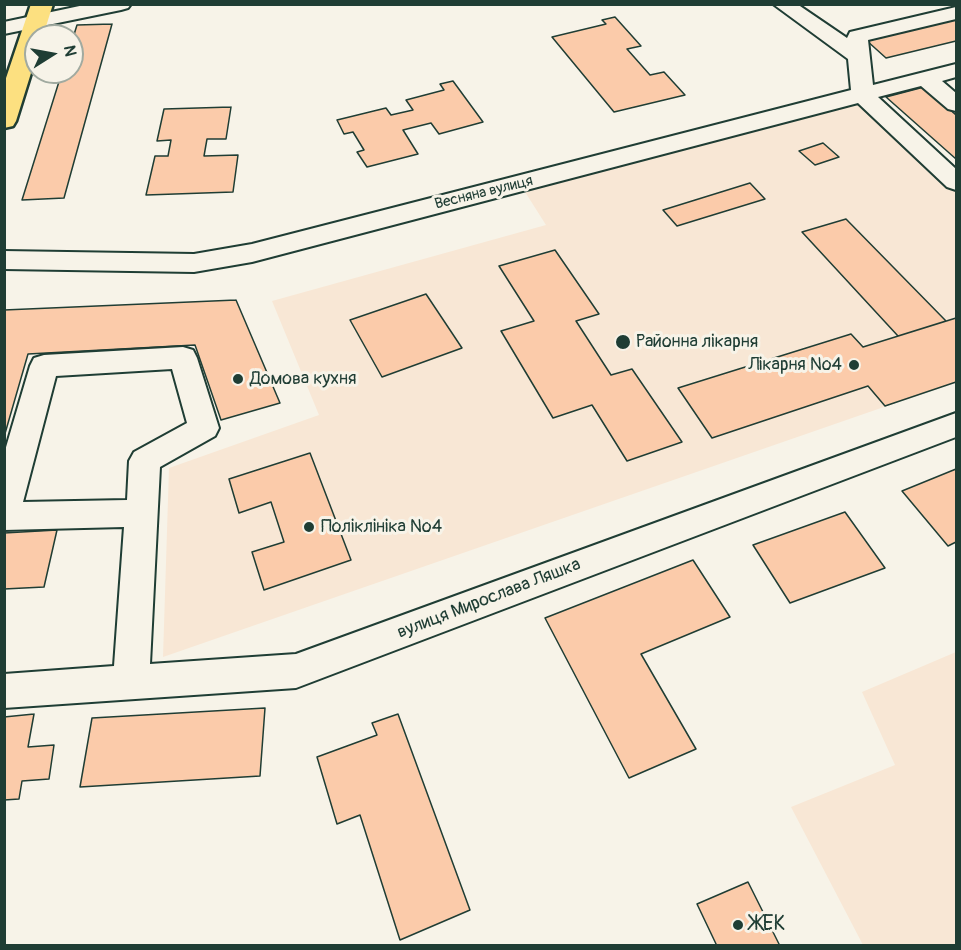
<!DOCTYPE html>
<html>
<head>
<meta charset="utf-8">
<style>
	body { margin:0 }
	#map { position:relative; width:961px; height:950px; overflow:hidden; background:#f7f3e8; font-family:Pangolin,sans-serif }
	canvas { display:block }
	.frame { position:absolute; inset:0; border:6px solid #1f3d34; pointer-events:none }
	.north { position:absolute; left:24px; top:24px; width:60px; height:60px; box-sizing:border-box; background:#f7f3e8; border:2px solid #a1aaa0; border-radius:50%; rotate:79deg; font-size:16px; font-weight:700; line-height:24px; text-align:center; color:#1f3d34 }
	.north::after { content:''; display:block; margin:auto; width:21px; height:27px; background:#1f3d34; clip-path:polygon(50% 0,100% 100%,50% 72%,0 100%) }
</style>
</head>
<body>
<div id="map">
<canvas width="961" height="950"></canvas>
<div class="frame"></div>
<div class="north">N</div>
</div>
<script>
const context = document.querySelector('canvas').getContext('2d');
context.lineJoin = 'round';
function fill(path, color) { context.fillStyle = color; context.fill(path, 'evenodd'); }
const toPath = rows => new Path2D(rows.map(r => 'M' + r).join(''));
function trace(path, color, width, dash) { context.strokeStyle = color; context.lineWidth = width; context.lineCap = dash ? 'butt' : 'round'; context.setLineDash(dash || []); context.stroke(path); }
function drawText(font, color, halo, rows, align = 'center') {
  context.font = font + ' Pangolin,sans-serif'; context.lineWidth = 6; context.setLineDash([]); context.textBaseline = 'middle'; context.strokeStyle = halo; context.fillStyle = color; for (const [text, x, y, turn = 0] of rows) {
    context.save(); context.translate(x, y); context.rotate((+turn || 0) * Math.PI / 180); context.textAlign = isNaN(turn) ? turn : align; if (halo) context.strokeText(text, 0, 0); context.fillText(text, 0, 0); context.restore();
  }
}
const built = toPath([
	[863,95,956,182,956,382,163,657,169,468,319,415,272,301,546,225,520,184],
	[956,652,956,945,863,945,791,807,895,765,862,692]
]);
const building = toPath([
	[615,17,641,46,627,49,650,75,664,72,685,95,614,112,552,37,606,24,602,20,615,17],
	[956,19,956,41,886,58,866,40,956,19],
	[112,24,64,198,22,200,62,72,72,72,72,41,77,25,112,24],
	[453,81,483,122,439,134,431,123,403,130,418,154,367,167,357,152,364,150,353,132,344,134,337,120,386,108,391,115,413,110,406,100,444,90,440,84,453,81],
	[924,87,956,115,956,159,886,97,924,87],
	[231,107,226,139,207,139,204,156,238,155,233,192,146,195,155,156,168,156,171,140,157,141,164,109,231,107],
	[823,143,839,157,815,165,799,151,823,143],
	[750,183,765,199,677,226,663,210,750,183],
	[846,219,946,321,898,336,802,232,846,219],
	[555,250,599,314,576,321,611,375,632,369,682,442,627,461,592,405,553,418,501,331,534,321,499,266,555,250],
	[426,294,462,348,382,377,350,320,426,294],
	[236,300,280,403,221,420,195,345,28,354,4,437,4,310,236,300],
	[956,318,956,382,885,406,868,386,712,438,678,388,851,334,863,347,956,318],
	[310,453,351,560,264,590,252,552,284,542,271,502,239,513,229,479,310,453],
	[956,469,956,542,948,546,902,491,956,469],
	[845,512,885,568,790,603,753,545,845,512],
	[57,530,44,587,4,589,4,533,57,530],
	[693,560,730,617,641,654,696,749,629,778,545,618,693,560],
	[265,708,260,776,80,787,92,718,265,708],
	[34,714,28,747,54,745,49,779,22,781,19,799,4,800,4,717,34,714],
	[398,714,470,910,400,940,360,815,337,824,317,757,377,735,372,723,398,714],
	[748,882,780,946,717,946,697,904,748,882]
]);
const minor = toPath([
	[89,4,131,4,128,8,121,10,4,34,4,22,89,4],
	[773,4,797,4,847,38,850,32,956,7,956,19,868,40,873,85,956,64,956,77,942,81,956,93,956,111,948,109,921,86,878,97,956,169,956,190,947,187,858,103,252,262,194,272,4,269,4,251,194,254,252,244,851,90,848,59,773,4],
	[183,347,193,350,197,358,219,428,215,436,160,467,150,664,296,654,956,413,956,437,296,688,4,708,4,674,114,666,124,527,4,530,4,454,30,366,34,358,44,355,183,347],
	[172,369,187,423,134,452,129,461,127,500,23,502,56,376,172,369]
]);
const major = toPath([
	[31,4,53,4,43,36,36,36,36,57,16,121,13,126,4,128,4,84,31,4]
]);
const markers = [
	[623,342,8,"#1f3d34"],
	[854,365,6,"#1f3d34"],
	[238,379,6,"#1f3d34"],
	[309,527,6,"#1f3d34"],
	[738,925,6,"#1f3d34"]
];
const farStreetnames = [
	["Весняна вулиця",484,193,-14]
];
const poiNames = [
	["Районна лікарня",636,342],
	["Лікарня №4",842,365,"right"],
	["Домова кухня",250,379],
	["Поліклініка №4",321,527]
];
const streetNames = [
	["вулиця Мирослава Ляшка",489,599,-21]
];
const nearPoinames = [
	["ЖЕК",750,925]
];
fill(built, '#f8e7d5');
fill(building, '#fbcbaa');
trace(building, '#1f3d34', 1.5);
trace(minor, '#1f3d34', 4);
trace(major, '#1f3d34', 5);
fill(minor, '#f7f3e8');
fill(major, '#fce080');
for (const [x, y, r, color] of markers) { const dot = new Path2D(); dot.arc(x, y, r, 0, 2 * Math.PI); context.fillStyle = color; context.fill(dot); trace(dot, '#f7f3e8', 2); }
drawText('15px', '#1f3d34', '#f7f3e8', farStreetnames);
drawText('18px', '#1f3d34', '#f7f3e8', poiNames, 'left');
drawText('18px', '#1f3d34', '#f7f3e8', streetNames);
drawText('21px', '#1f3d34', '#f7f3e8', nearPoinames, 'left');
</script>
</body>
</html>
